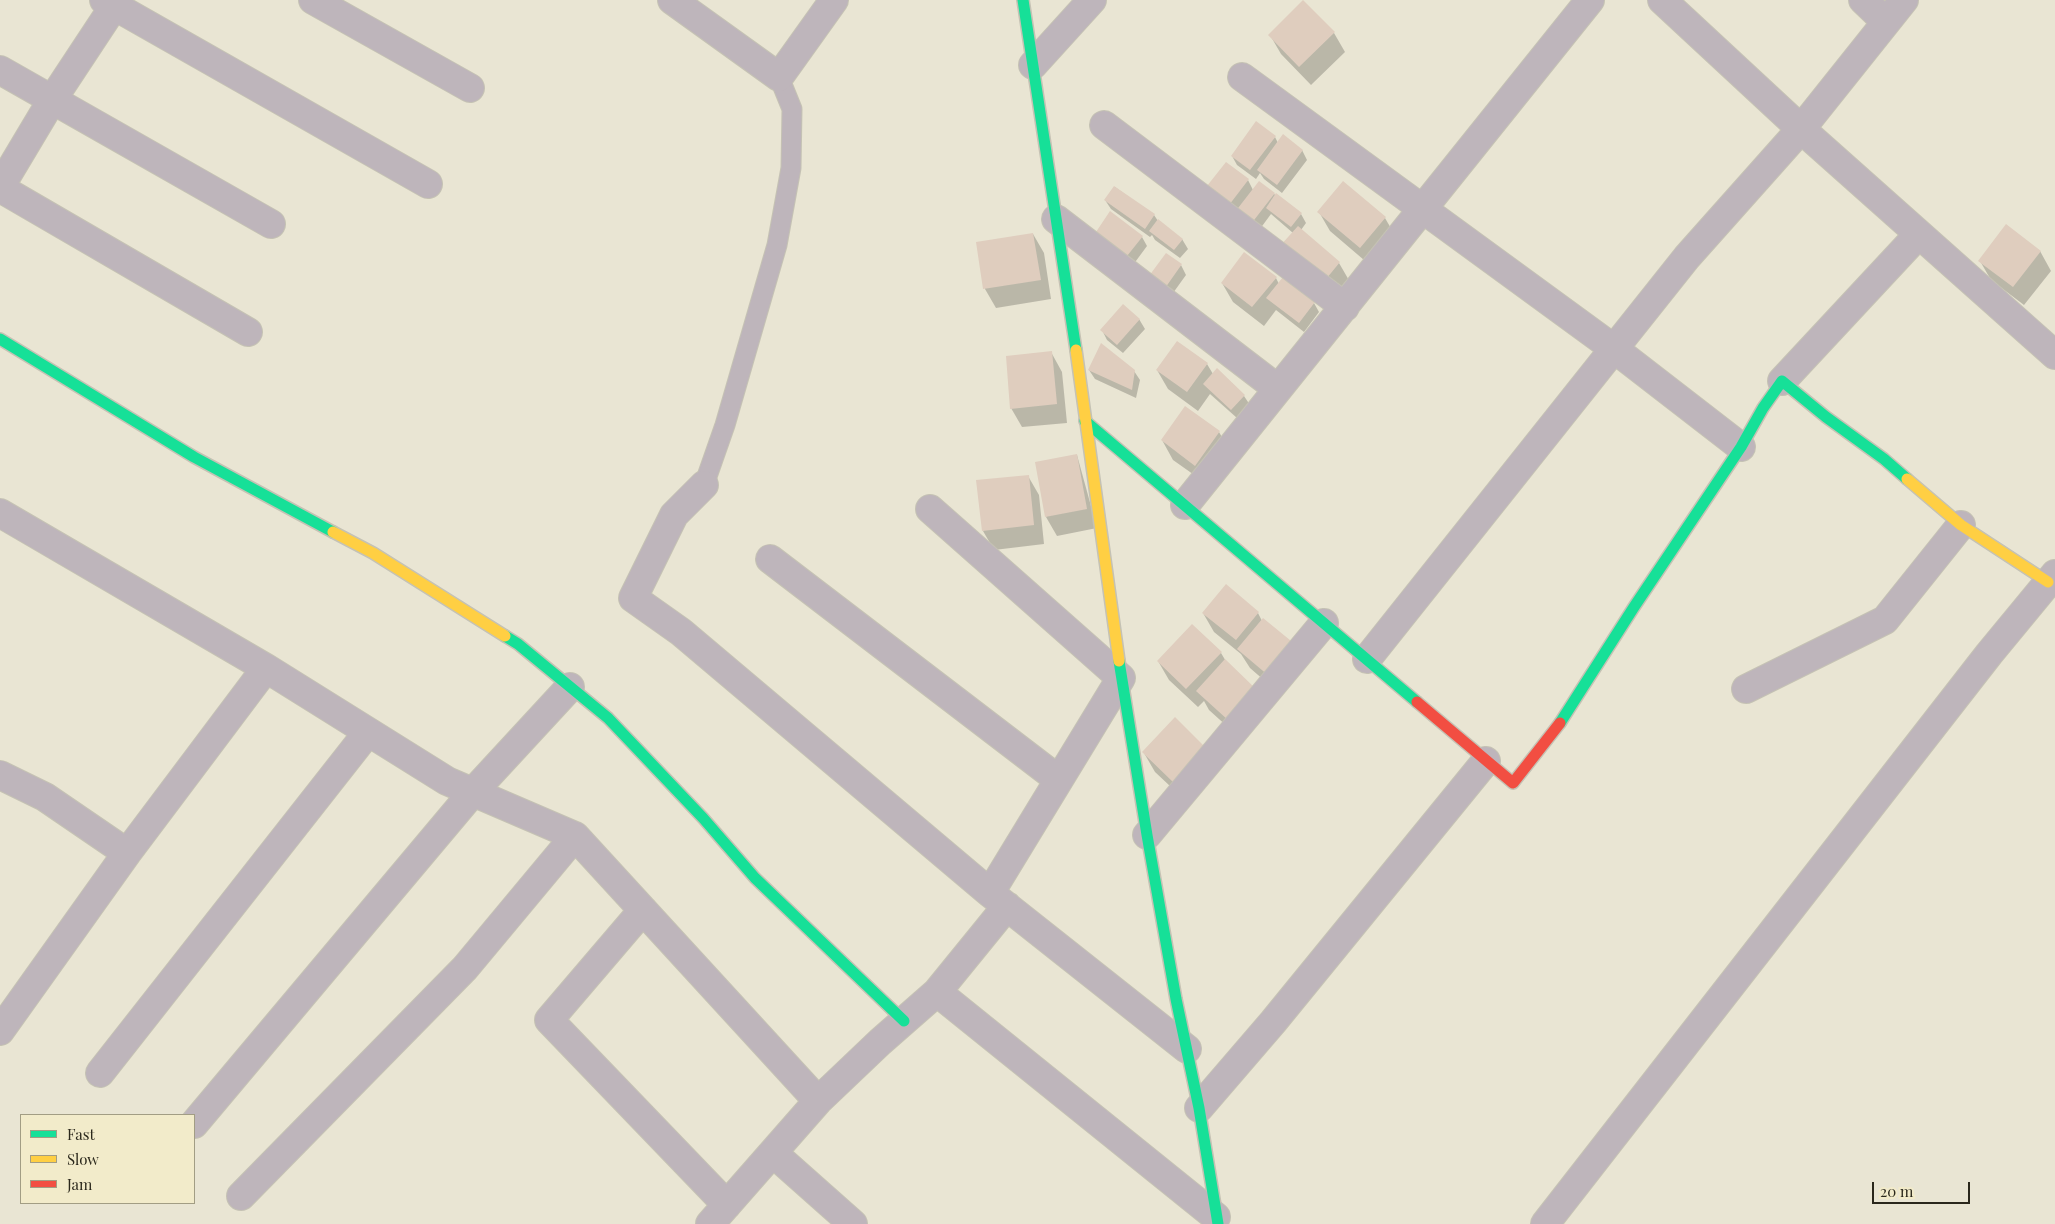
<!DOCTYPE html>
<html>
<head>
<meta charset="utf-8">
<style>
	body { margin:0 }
	#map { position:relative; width:2055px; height:1224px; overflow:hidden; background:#e9e5d3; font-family:"Playfair Display",serif }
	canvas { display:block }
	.legend { position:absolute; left:20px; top:1114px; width:175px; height:90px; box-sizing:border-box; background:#f2ebca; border:1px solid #a29d84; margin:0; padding:6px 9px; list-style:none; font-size:15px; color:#2a271b }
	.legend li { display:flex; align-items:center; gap:10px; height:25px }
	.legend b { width:25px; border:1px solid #a29d84 }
	.scale { position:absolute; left:1872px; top:1182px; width:98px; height:22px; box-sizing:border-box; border:2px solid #2a271b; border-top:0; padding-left:6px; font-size:15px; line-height:18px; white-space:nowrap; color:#2a271b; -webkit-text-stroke:4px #f2ebca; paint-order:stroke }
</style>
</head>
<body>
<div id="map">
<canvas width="2055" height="1224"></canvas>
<ul class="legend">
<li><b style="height:6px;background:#16e098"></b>Fast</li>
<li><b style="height:6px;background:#ffcf43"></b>Slow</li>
<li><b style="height:6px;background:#f24e42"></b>Jam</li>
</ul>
<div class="scale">20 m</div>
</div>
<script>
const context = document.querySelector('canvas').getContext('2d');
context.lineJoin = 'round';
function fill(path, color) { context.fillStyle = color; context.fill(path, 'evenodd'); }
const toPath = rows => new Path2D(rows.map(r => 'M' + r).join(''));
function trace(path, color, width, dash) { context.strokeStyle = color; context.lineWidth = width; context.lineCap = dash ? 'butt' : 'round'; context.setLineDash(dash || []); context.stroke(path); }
const shadow = toPath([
	[1304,2,1334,33,1345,52,1311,85,1281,54,1270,35],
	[1275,137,1278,143,1302,150,1307,160,1282,193,1264,179,1260,173,1256,179,1237,165,1232,156],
	[1248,180,1253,190,1274,194,1301,214,1306,223,1301,230,1339,263,1350,282,1334,302,1293,233,1271,214,1257,233,1210,201],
	[1115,187,1154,215,1158,221,1182,239,1188,249,1180,258,1155,240,1152,235,1150,237,1111,209,1105,200],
	[1319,212,1385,218,1396,237,1371,266,1330,231],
	[1097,232,1142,237,1147,246,1133,265,1102,241],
	[1033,234,1044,253,1051,299,996,308,985,289,977,243],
	[2040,251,2051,271,2024,305,1991,280,1980,261],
	[1181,265,1186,275,1168,300,1153,289],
	[1276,278,1279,284,1314,303,1319,312,1304,332,1276,310,1264,326,1233,302,1222,283],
	[1139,319,1145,329,1123,353,1107,340,1102,330],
	[1051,352,1062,372,1067,423,1022,427,1011,408],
	[1207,364,1213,374,1244,396,1250,405,1237,418,1210,394,1198,411,1168,389,1157,370],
	[1089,370,1134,371,1140,380,1136,398,1095,379],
	[1186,408,1219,432,1230,451,1207,484,1173,460,1162,440],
	[1077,455,1097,528,1057,536,1046,517],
	[1028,476,1039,495,1044,544,994,550,983,531],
	[1203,613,1258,613,1262,621,1281,695,1250,668,1241,654,1214,632],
	[1221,653,1227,663,1240,738,1209,710,1204,701,1198,707,1169,680,1158,661],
	[1175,719,1186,801,1155,772,1144,753]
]);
const building = toPath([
	[1303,0,1335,32,1299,67,1268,35],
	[1256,121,1276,136,1250,170,1231,156],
	[1283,134,1303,150,1277,185,1257,170],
	[1226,162,1249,179,1226,209,1203,191],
	[1259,181,1275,193,1251,224,1235,212],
	[1343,181,1386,217,1360,248,1317,212],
	[1114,186,1155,214,1145,229,1104,200],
	[1276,193,1302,213,1291,227,1266,208],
	[1110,211,1143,236,1127,256,1096,232],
	[1158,219,1183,239,1174,250,1149,231],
	[2006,224,2041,251,2013,287,1978,261],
	[1298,226,1340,262,1322,284,1279,247],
	[1033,233,1041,280,983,289,976,242],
	[1244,252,1277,277,1252,307,1221,283],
	[1166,253,1182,264,1163,291,1146,280],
	[1283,277,1315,302,1299,323,1266,298],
	[1123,304,1140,319,1117,345,1100,330],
	[1177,341,1208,363,1187,392,1156,370],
	[1101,343,1135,370,1132,390,1088,370],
	[1052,351,1057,404,1010,409,1006,356],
	[1217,368,1245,395,1231,410,1203,384],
	[1185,406,1220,431,1195,466,1161,440],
	[1077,454,1087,509,1045,517,1035,462],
	[1029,475,1034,525,982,531,976,480],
	[1226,584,1259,612,1236,640,1202,613],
	[1263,618,1296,645,1269,676,1237,649],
	[1192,624,1222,652,1186,689,1157,661],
	[1225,659,1256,689,1228,720,1196,691],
	[1175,717,1207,749,1174,783,1142,752]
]);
const lane = toPath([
	[704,485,725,425,777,245,791,168,792,109,779,77]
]);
const street = toPath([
	[104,0,428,184],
	[313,0,470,88],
	[672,0,779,77,834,0],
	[1662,0,1801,129,2055,355],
	[1863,0,1886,22],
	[1033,65,1092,0],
	[0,70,271,224],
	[1242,77,1613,348,1741,447],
	[1104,125,1345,307],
	[0,187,52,100,118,0],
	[0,188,248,332],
	[1056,219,1278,389],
	[1782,381,1919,234],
	[704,485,674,515,633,598,681,632,990,893,1187,1049],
	[1185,505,1590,0],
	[930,509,1121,678,990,893],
	[0,513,266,668,447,781,575,836,818,1101],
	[770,559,1059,780],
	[1367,659,1687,257,1801,129,1904,0],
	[1746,689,1885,620,1961,525],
	[0,775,45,797,127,853],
	[1147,835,1324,623],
	[643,910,549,1020,727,1205],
	[937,992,1216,1217],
	[0,1031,127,853,266,668],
	[100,1073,368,732],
	[1199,1108,1273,1022,1486,761],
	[194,1124,473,792,570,687],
	[773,1153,853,1224],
	[241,1196,465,968,575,836],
	[710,1224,818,1101,880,1042,937,992,1007,906],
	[1545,1224,1989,654,2055,574]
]);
const fast = toPath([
	[1023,0,1076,350],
	[0,339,194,457,333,532],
	[1085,421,1417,702],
	[505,636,518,644,608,718,703,818,755,878,904,1021],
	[1119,661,1147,835,1176,999,1199,1108,1218,1224],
	[1560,723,1634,607,1741,447,1763,408,1782,381,1826,417,1884,459,1907,479]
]);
const slow = toPath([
	[1076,350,1119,661],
	[1907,479,1961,525,2048,582],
	[333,532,373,553,505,636]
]);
const jam = toPath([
	[1417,702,1513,783,1560,723]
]);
fill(shadow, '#0003');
fill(building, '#dfcdbe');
trace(lane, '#c5c2b4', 21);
trace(street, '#c5c2b4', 30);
trace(fast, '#c5c2b4', 14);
trace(slow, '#c5c2b4', 14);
trace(jam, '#c5c2b4', 14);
trace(lane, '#beb5bb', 19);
trace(street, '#beb5bb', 28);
trace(fast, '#16e098', 11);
trace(slow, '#ffcf43', 11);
trace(jam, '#f24e42', 11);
</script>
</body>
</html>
